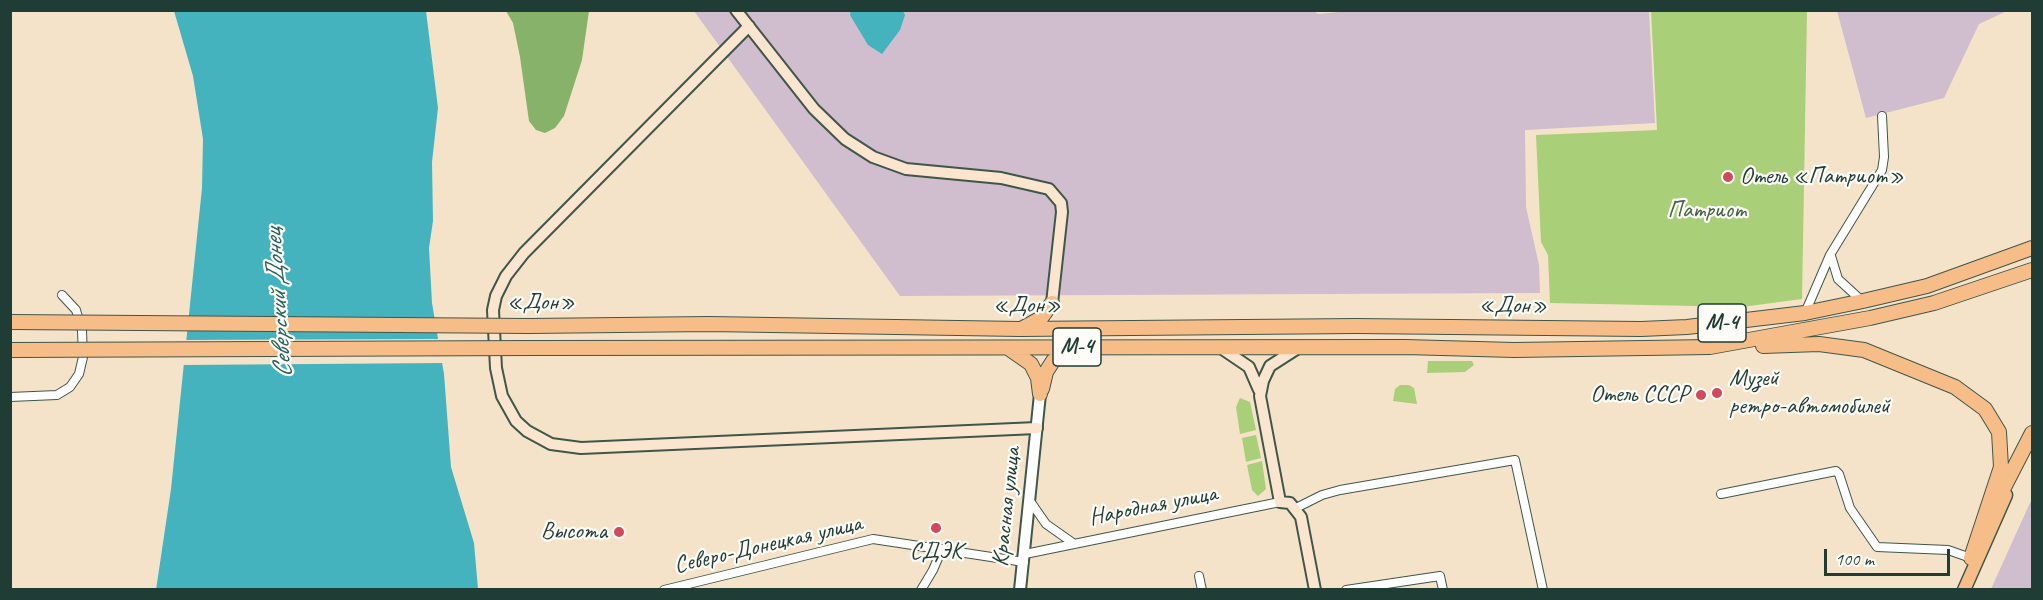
<!DOCTYPE html>
<html>
<head>
<meta charset="utf-8">
<style>
	body { margin:0 }
	#map { position:relative; width:2043px; height:600px; overflow:hidden; background:#f4e3c9; font-family:Caveat,sans-serif }
	canvas { display:block }
	.frame { position:absolute; inset:0; border:12px solid #1f3d34; pointer-events:none }
	.scale { position:absolute; left:1824px; top:549px; width:126px; height:27px; box-sizing:border-box; border:3px solid #1f3d34; border-top:0; padding-left:8px; font-size:18px; line-height:21px; white-space:nowrap; color:#1f3d34; -webkit-text-stroke:4px #fdfcf7; paint-order:stroke }
</style>
</head>
<body>
<div id="map">
<canvas width="2043" height="600"></canvas>
<div class="frame"></div>
<div class="scale">100 m</div>
</div>
<script>
const context = document.querySelector('canvas').getContext('2d');
context.lineJoin = 'round';
function fill(path, color) { context.fillStyle = color; context.fill(path, 'evenodd'); }
const toPath = rows => new Path2D(rows.map(r => 'M' + r).join(''));
function trace(path, color, width, dash) { context.strokeStyle = color; context.lineWidth = width; context.lineCap = dash ? 'butt' : 'round'; context.setLineDash(dash || []); context.stroke(path); }
function drawText(font, color, halo, rows, align = 'center') {
  context.font = font + ' Caveat,sans-serif'; context.lineWidth = 4.5; context.setLineDash([]); context.textBaseline = 'middle'; context.strokeStyle = halo; context.fillStyle = color; for (const [text, x, y, turn = 0] of rows) {
    context.save(); context.translate(x, y); context.rotate((+turn || 0) * Math.PI / 180); context.textAlign = isNaN(turn) ? turn : align; if (halo) context.strokeText(text, 0, 0); context.fillText(text, 0, 0); context.restore();
  }
}
const industrial = toPath([
	[1312,10,1318,14,1360,10,1649,11,1655,123,1525,130,1526,207,1539,265,1540,293,900,296,694,11],
	[1837,11,2007,11,1979,24,1944,98,1866,118],
	[2032,499,2032,589,1991,589,2029,505]
]);
const green = toPath([
	[1651,11,1807,11,1802,299,1742,307,1550,303,1548,255,1541,242,1536,135,1657,130],
	[1428,361,1472,361,1474,365,1465,372,1427,373],
	[1400,385,1409,385,1414,388,1417,404,1393,401,1395,389],
	[1240,398,1250,402,1256,430,1240,434,1236,407],
	[1256,435,1261,458,1246,462,1242,438],
	[1262,461,1266,489,1258,496,1252,490,1247,465]
]);
const forest = toPath([
	[506,11,589,11,582,60,564,116,555,128,545,133,536,130,529,121,520,57,513,23]
]);
const water = toPath([
	[851,10,903,11,905,15,900,30,882,54,868,45,850,15],
	[174,11,426,11,438,108,432,162,433,221,429,248,432,303,444,374,451,467,474,543,478,589,156,590,171,489,202,188,203,139,193,76]
]);
const pier = toPath([
	[442,339,446,363,181,365,183,340]
]);
const minor = toPath([
	[1831,256,1838,279,1862,301],
	[1805,313,1830,255,1882,170,1884,157,1882,116],
	[10,397,57,395,70,387,79,374,83,357,82,331,76,310,62,295],
	[1721,494,1836,471,1839,474,1850,508,1877,547,1948,550,1971,558],
	[1030,501,1046,524,1073,543],
	[1296,508,1322,495,1340,490,1515,460,1543,590],
	[1025,554,1280,502],
	[1199,576,1202,590],
	[664,590,873,539,1024,562],
	[921,590,933,570,942,549],
	[1346,590,1440,576,1443,590]
]);
const tertiary = toPath([
	[1020,590,1040,394]
]);
const secondary = toPath([
	[736,10,814,109,845,139,873,157,906,169,1001,178,1049,189,1061,203,1062,212,1052,303],
	[749,26,524,253,506,276,496,296,493,310,496,368,502,396,516,421,527,431,551,444,581,448,1037,428],
	[1221,348,1249,367,1259,390],
	[1298,348,1270,366,1263,381,1260,396,1280,502,1290,503,1301,517,1315,590]
]);
const primary = toPath([
	[1964,590,2006,495]
]);
const trunk = toPath([
	[529,326,709,324,1020,329,1356,326,1641,329,1687,327,1805,313,1863,301,1927,286,2032,248],
	[1023,328,1041,318,1052,303],
	[1763,346,1819,344,1864,350,1955,387,1985,409,1999,432,2001,467,1971,558],
	[532,348,1405,347,1514,350,1710,347,1870,318,1934,303,2032,270],
	[1008,348,1031,364,1038,378,1040,394],
	[1042,389,1046,372,1053,361,1074,347],
	[1997,501,2032,433]
]);
const trunkBridge = toPath([
	[10,322,529,326],
	[10,350,532,348]
]);
const markers = [
	[1728,177,6,"#d1495b"],
	[1717,393,6,"#d1495b"],
	[1701,395,6,"#d1495b"],
	[936,528,6,"#d1495b"],
	[619,532,6,"#d1495b"]
];
const shields = [
	[1722,323,48],
	[1077,347,48]
];
const shieldNames = [
	["М-4",1722,323],
	["М-4",1077,347]
];
const poiNames = [
	["Отель «Патриот»",1740,177],
	["Музей",1729,379],
	["ретро-автомобилей",1729,407],
	["Отель СССР",1689,395,"right"],
	["Высота",607,532,"right"],
	["СДЭК",936,552,"center"]
];
const parkNames = [
	["Патриот",1707,211]
];
const streetNames = [
	["«Дон»",541,303],
	["«Дон»",1027,306],
	["«Дон»",1513,306,1],
	["Народная улица",1153,506,-11],
	["Красная улица",1007,507,-84],
	["Северо-Донецкая улица",768,545,-13]
];
const waterNames = [
	["Северский Донец",279,303,-94]
];
fill(industrial, '#d0bdce');
fill(green, '#aacf79');
fill(forest, '#87b269');
fill(water, '#44b3be');
fill(pier, '#f4e3c9');
trace(minor, '#3f564a', 10);
trace(tertiary, '#3f564a', 14);
trace(secondary, '#3f564a', 14);
trace(primary, '#3f564a', 15);
trace(trunk, '#3f564a', 16);
trace(minor, '#fff', 8);
trace(tertiary, '#fff', 10);
trace(secondary, '#fce5cf', 10);
trace(primary, '#f7bd88', 12);
trace(trunk, '#f7bd88', 14);
trace(trunkBridge, '#3f564a', 16, []);
trace(trunkBridge, '#f7bd88', 14);
for (const [x, y, r, color] of markers) { const dot = new Path2D(); dot.arc(x, y, r, 0, 2 * Math.PI); context.fillStyle = color; context.fill(dot); trace(dot, '#fdfcf7', 2); }
for (const [x, y, w] of shields) { const box = new Path2D(); box.roundRect(x - w / 2, y - 19, w, 38, 4.5); context.fillStyle = '#fdfcf7'; context.fill(box); trace(box, '#1f3d34', 1.5); }
drawText('bold 22px', '#1f3d34', null, shieldNames);
drawText('24px', '#1f3d34', '#fdfcf7', poiNames, 'left');
drawText('24px', '#426245', '#fdfcf7', parkNames);
drawText('24px', '#1f3d34', '#fdfcf7', streetNames);
drawText('italic 26px', '#2a605d', '#fdfcf7', waterNames);
</script>
</body>
</html>
